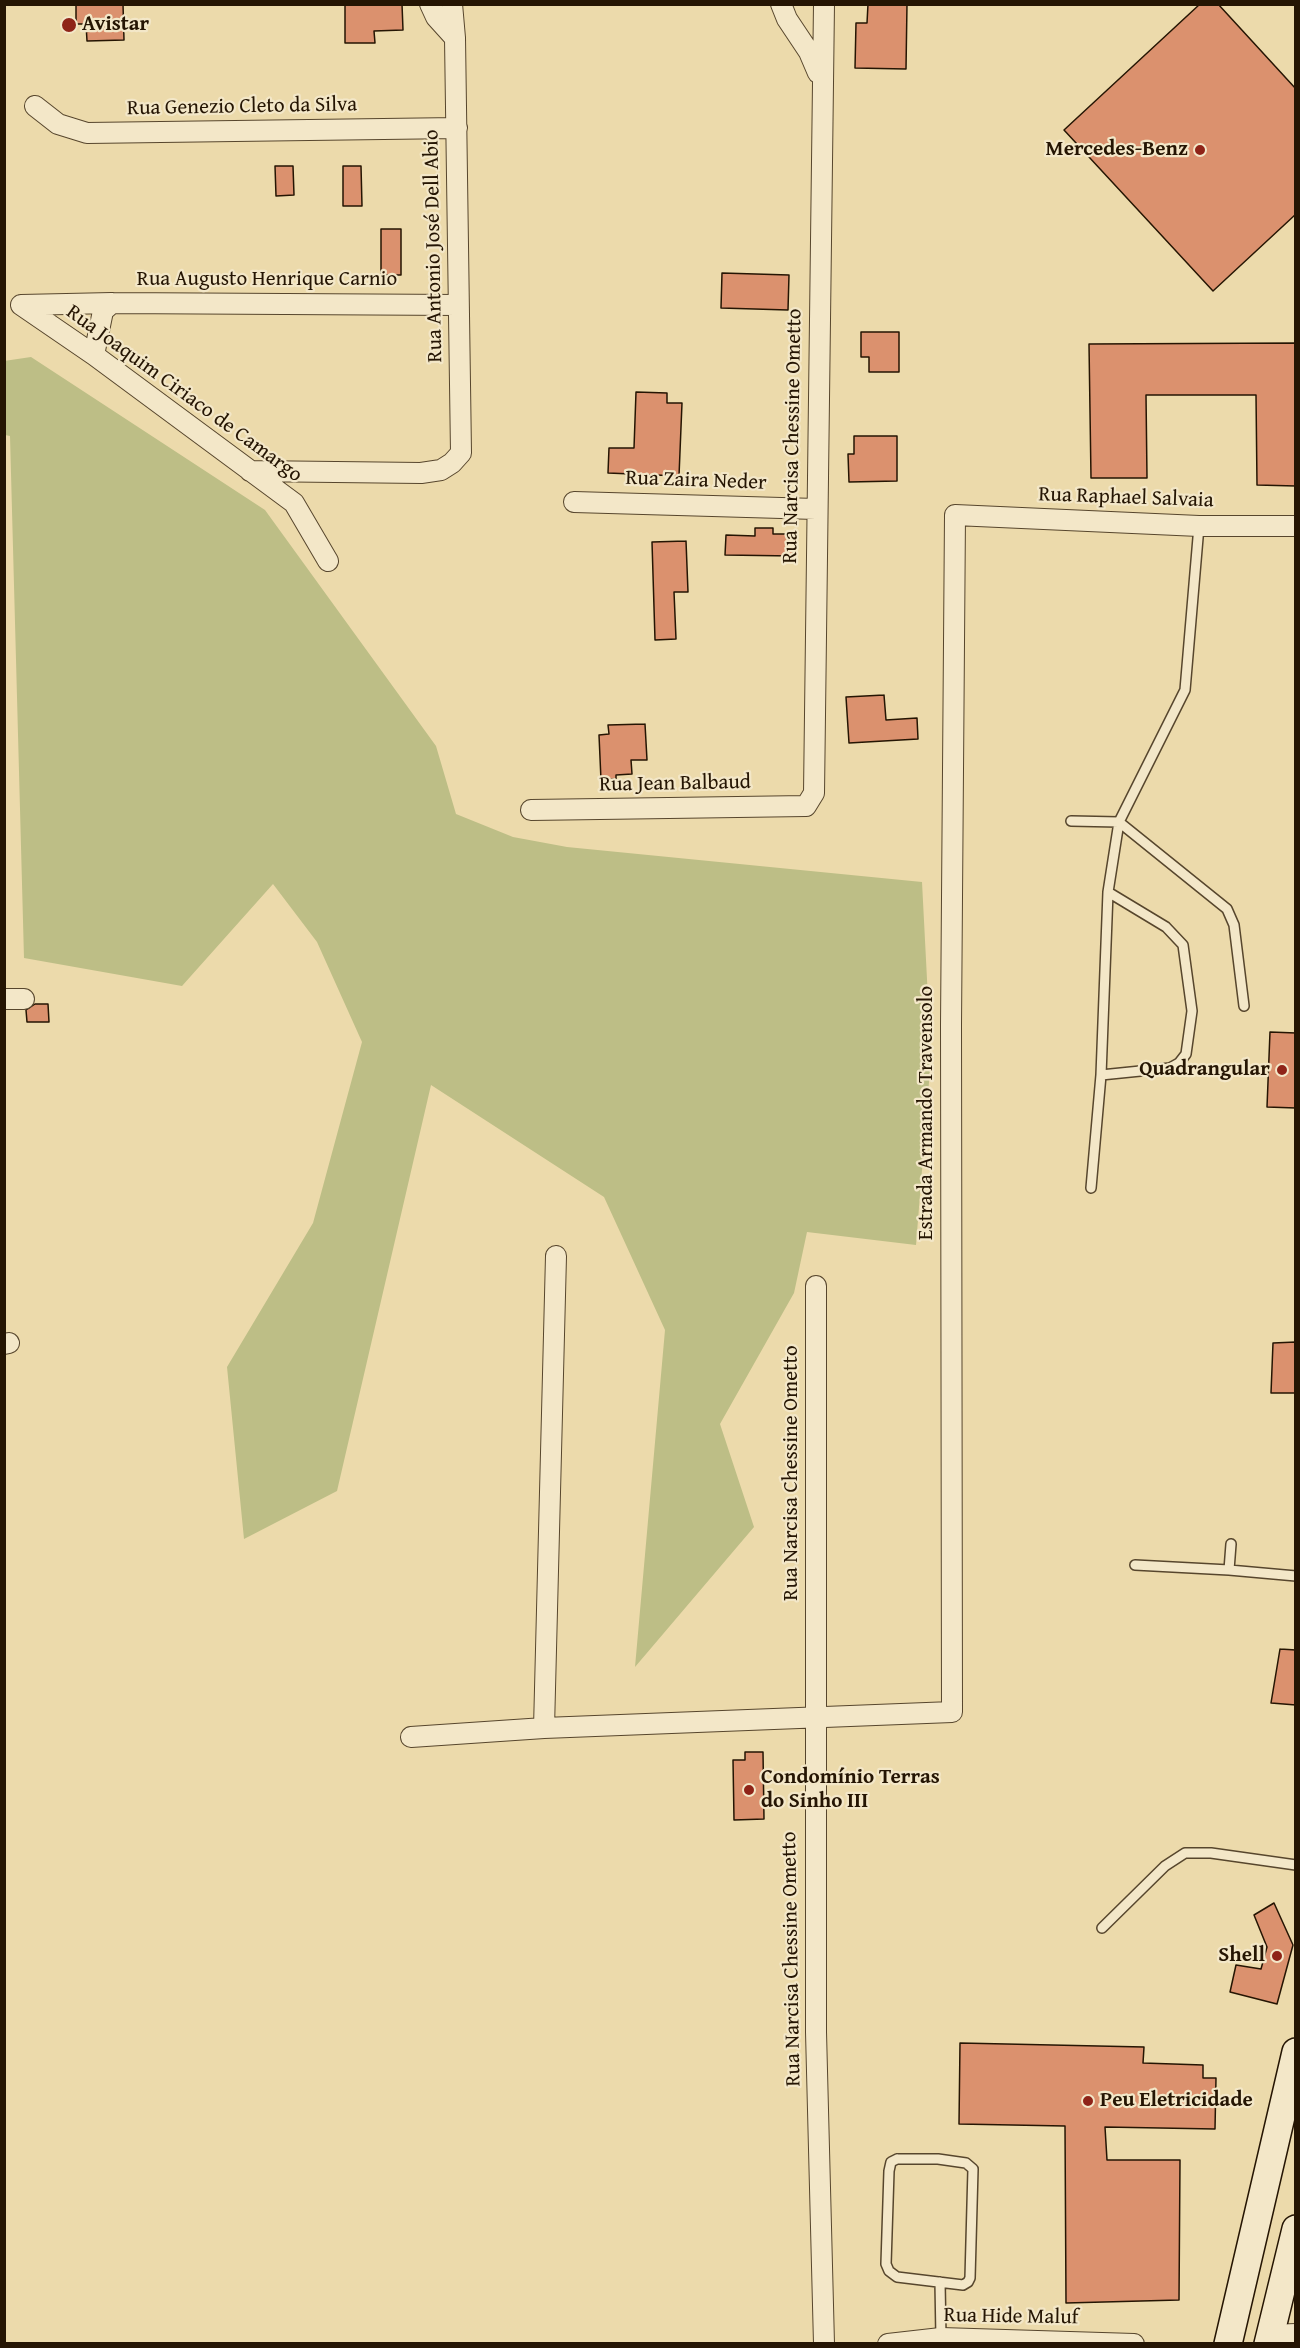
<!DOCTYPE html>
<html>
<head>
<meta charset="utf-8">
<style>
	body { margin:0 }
	#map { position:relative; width:1300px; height:2348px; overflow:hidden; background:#ecdaab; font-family:"Gentium Book Plus",serif }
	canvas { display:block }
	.frame { position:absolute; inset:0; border:6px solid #251503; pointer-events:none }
</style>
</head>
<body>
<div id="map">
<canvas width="1300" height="2348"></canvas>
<div class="frame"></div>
</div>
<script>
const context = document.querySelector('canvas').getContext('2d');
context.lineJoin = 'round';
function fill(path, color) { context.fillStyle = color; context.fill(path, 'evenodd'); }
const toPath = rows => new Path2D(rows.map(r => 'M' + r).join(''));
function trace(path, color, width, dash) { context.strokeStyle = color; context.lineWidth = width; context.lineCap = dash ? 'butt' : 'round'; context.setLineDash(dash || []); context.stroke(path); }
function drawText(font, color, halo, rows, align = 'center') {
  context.font = font + ' "Gentium Book Plus",serif'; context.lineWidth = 4.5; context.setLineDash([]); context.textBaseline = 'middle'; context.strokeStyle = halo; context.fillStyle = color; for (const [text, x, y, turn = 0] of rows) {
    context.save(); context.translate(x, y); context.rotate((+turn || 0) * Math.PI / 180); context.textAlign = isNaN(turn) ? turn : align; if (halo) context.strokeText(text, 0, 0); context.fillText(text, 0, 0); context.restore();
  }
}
const green = toPath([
	[31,357,265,510,436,746,456,814,513,837,567,847,922,882,931,1057,916,1245,807,1232,794,1293,720,1424,754,1527,635,1667,665,1330,604,1197,431,1085,337,1491,244,1539,227,1367,313,1223,362,1042,317,942,273,884,182,986,24,958,10,436,5,435,4,361]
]);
const building = toPath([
	[76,4,123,4,124,40,87,41,86,24,76,24,76,4],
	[345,4,402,4,403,30,374,31,375,43,345,43,345,4],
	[868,4,907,4,906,69,855,68,856,23,867,23,868,4],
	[1200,4,1218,4,1296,89,1296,214,1213,291,1064,130,1200,4],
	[275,166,293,166,294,195,276,196,275,166],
	[343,166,361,166,362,206,343,206,343,166],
	[381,229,401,229,401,275,381,275,381,229],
	[722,273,789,275,788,310,721,308,722,273],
	[861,332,899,332,899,372,869,372,869,357,861,357,861,332],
	[1296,343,1296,486,1257,485,1256,395,1146,395,1147,478,1091,478,1089,344,1296,343],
	[636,392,667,393,667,403,682,403,679,476,608,473,609,448,634,448,636,392],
	[854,436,897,436,897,481,849,482,848,454,854,454,854,436],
	[755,528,773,528,773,534,794,534,793,556,725,555,726,535,755,536,755,528],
	[686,541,688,592,674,592,676,639,655,640,652,542,686,541],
	[884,695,886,720,917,718,918,739,849,743,846,697,884,695],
	[645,724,647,760,631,760,632,774,616,775,616,779,601,780,599,735,609,734,608,725,645,724],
	[35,1004,48,1004,49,1022,27,1022,26,1010,35,1004],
	[1270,1032,1296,1033,1296,1108,1267,1107,1270,1032],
	[1296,1342,1296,1393,1271,1393,1273,1343,1296,1342],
	[1280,1649,1296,1650,1296,1705,1271,1703,1280,1649],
	[745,1752,763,1752,764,1819,734,1820,733,1760,745,1760,745,1752],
	[1274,1903,1293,1945,1277,2004,1230,1992,1236,1965,1261,1969,1267,1947,1254,1915,1274,1903],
	[960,2043,1144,2047,1143,2063,1203,2065,1203,2078,1216,2078,1215,2129,1105,2127,1107,2160,1180,2160,1179,2300,1066,2303,1065,2126,959,2124,960,2043]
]);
const service = toPath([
	[1071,821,1119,822,1227,909,1234,925,1244,1006],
	[1101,1075,1170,1068,1179,1063,1186,1054,1192,1011,1183,945,1166,927,1108,892,1119,822,1185,690,1199,526],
	[1091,1188,1101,1075,1108,892],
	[1135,1565,1229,1570,1296,1576],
	[1229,1570,1231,1544],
	[1102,1928,1165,1866,1185,1853,1211,1853,1296,1865],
	[897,2159,938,2159,966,2163,973,2169,970,2278,968,2282,963,2285,897,2277,889,2271,886,2264,889,2171,891,2162,897,2159],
	[940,2282,941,2338]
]);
const minor = toPath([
	[430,4,436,17,455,38,452,4],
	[781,4,787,19,809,52,818,73],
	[35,106,58,124,87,133,457,128],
	[21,305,112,303,458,305],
	[21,305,94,355,294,503,328,561],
	[94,355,103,311,112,303],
	[250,471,421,473,441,470,452,463,461,453,455,38],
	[574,502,816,509],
	[531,810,806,806,814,793,824,4],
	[4,999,24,999],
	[816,1286,816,2032,824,2344],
	[4,1344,9,1343],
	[544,1728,556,1256],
	[411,1737,544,1728,952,1712,951,1025,955,515,1199,526,1296,526],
	[1270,2335,1296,2334],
	[888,2344,941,2338,1134,2344]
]);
const secondary = toPath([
	[1228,2344,1296,2052],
	[1268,2344,1296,2229]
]);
const markers = [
	[69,25,8,"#8f2418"],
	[1200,150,6,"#8f2418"],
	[1282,1070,6,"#8f2418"],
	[749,1790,6,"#8f2418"],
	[1277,1956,6,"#8f2418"],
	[1088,2101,6,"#8f2418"]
];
const poiNames = [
	["Avistar",82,25],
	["Mercedes-Benz",1188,150,"right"],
	["Quadrangular",1270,1070,"right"],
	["Condomínio Terras",761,1778],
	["do Sinho III",761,1802],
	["Shell",1265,1956,"right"],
	["Peu Eletricidade",1100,2101]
];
const streetNames = [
	["Rua Genezio Cleto da Silva",242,107,-1],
	["Rua Antonio José Dell Abio",434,246,-91],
	["Rua Augusto Henrique Carnio",267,280],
	["Rua Joaquim Ciriaco de Camargo",184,394,36],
	["Rua Narcisa Chessine Ometto",793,436,-89],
	["Rua Zaira Neder",696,481,2],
	["Rua Raphael Salvaia",1126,498,2],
	["Rua Jean Balbaud",675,784,-1],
	["Estrada Armando Travensolo",927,1113,-90],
	["Rua Narcisa Chessine Ometto",792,1473,-90],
	["Rua Narcisa Chessine Ometto",792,1959,-91],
	["Rua Hide Maluf",1011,2317,1]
];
fill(green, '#bdbe86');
fill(building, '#db916e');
trace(building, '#251503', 1.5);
trace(service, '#57462d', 12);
trace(minor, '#57462d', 22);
trace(secondary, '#251503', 30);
trace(service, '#f3e7c8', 9);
trace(minor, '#f3e7c8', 20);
trace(secondary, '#f3e7c8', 27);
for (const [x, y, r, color] of markers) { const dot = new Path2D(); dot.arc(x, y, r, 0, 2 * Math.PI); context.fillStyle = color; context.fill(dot); trace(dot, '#f3e7c8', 2); }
drawText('bold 21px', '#251503', '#f3e7c8', poiNames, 'left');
drawText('21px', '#251503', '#f3e7c8', streetNames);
</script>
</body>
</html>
